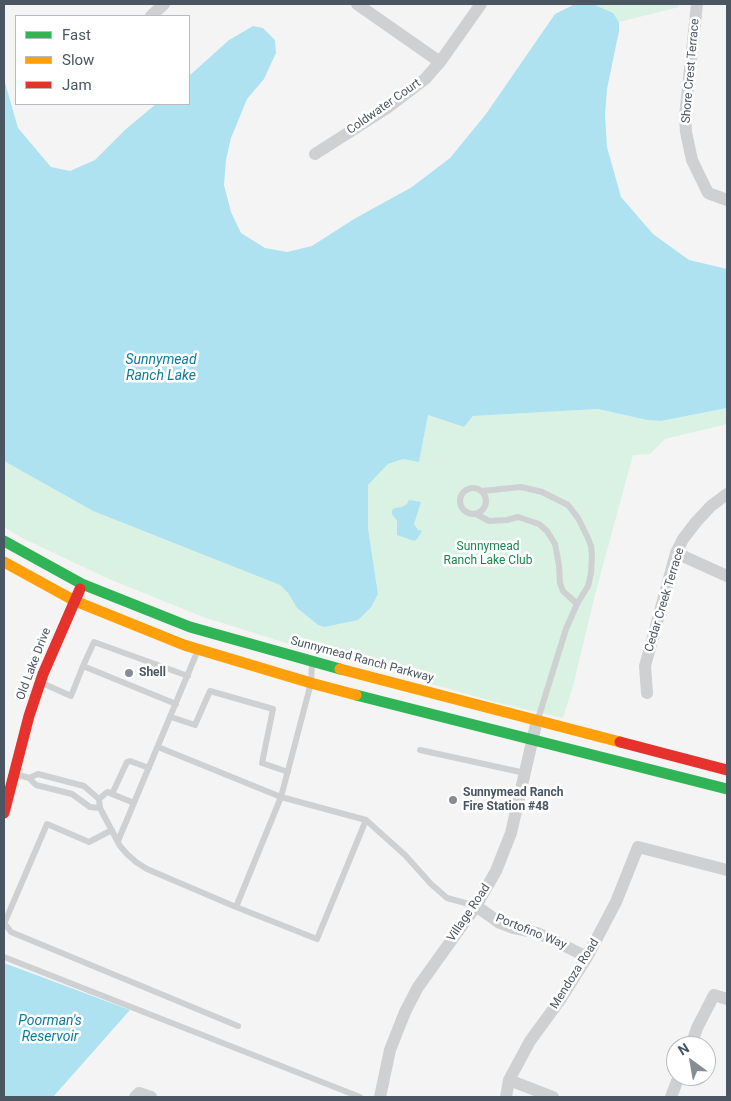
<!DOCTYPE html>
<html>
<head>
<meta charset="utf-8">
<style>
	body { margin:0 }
	#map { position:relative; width:731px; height:1101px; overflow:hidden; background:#f4f4f4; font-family:Roboto,sans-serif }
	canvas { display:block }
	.frame { position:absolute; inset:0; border:5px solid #4a5661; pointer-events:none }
	.legend { position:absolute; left:15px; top:15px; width:175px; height:90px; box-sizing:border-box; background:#fff; border:1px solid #b7bbc0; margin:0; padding:6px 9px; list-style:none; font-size:15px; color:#4a5661 }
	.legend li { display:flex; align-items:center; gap:10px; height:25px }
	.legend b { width:25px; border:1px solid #b7bbc0 }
	.north { position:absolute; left:666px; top:1036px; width:50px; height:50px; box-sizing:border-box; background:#fff; border:1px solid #b7bbc0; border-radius:50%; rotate:328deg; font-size:14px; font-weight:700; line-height:20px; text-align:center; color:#4a5661 }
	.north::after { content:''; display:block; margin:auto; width:18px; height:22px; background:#868d94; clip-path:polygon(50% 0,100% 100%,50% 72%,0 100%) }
</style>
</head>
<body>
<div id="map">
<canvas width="731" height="1101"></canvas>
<div class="frame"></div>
<ul class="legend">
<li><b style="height:6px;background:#30b455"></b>Fast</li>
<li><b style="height:6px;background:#ff9f0a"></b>Slow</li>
<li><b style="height:6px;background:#e5322d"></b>Jam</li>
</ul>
<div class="north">N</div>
</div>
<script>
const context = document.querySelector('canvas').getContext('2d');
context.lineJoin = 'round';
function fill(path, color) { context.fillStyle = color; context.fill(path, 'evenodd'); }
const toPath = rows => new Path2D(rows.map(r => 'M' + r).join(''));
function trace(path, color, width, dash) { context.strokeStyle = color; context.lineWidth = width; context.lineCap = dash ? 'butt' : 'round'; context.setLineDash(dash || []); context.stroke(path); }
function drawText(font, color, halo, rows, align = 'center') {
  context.font = font + ' Roboto,sans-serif'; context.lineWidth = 5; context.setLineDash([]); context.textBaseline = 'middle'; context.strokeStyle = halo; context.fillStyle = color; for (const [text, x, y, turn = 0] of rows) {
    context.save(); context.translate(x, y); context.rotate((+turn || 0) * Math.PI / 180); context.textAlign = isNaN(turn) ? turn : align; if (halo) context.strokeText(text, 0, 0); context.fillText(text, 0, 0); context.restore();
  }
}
const green = toPath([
	[595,4,679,4,679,7,619,22,612,13,595,5],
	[727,408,727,424,665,439,650,454,633,455,596,591,573,686,563,718,503,704,424,682,368,664,302,648,203,617,109,579,24,539,4,527,4,461,93,511,280,585,288,593,297,608,318,625,378,594,368,528,368,485,388,464,403,459,419,462,428,415,463,427,473,416,598,409,647,420,661,421]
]);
const water = toPath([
	[575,4,595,5,613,13,619,22,619,31,607,89,605,115,607,147,621,197,653,234,689,260,727,269,727,408,661,421,647,420,598,409,473,416,464,427,428,415,419,462,403,459,388,464,368,485,368,528,378,594,371,607,358,620,324,627,318,625,297,608,288,593,280,585,93,511,4,461,4,79,18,128,51,167,70,171,95,160,126,129,156,104,189,104,189,76,229,40,253,26,263,28,275,40,276,53,264,79,247,99,231,138,226,160,224,185,231,212,241,233,265,248,287,252,312,246,354,219,412,187,450,158,486,114,555,14],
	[409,500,421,502,414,524,418,530,422,531,417,539,414,541,397,535,397,521,392,514,392,510,395,508,402,507,407,504],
	[4,963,130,1010,53,1097,4,1097]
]);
const lane = toPath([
	'460 501a13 13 0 1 1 26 0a13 13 0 1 1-26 0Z',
	[476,514,489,521,507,520,518,517,539,524,547,531,555,544,559,565,560,583,563,591,577,604,588,586,591,573,592,556,591,546,587,536,578,518,568,505,542,492,521,487,482,491],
	[42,683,71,696,83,666],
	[176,704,83,666,94,642,188,676],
	[171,717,195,725,210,691,273,709,262,763,288,772],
	[538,719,566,629,577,604],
	[158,747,281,797,366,820,317,939,236,907],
	[420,750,525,773],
	[15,774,29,778,36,785,72,794,90,807,100,808,99,799,84,786,38,774,29,778],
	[112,794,134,803],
	[99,799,106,793,108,792,112,794,127,762,130,761,149,768],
	[100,808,120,846,127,854,136,862,147,869,236,907,281,797,311,683,312,664],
	[366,820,405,855,431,884,447,898,476,906],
	[118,841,198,650],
	[4,924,47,824,89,842,112,830],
	[5,924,11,932,238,1026],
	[4,957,360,1097]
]);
const street = toPath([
	[357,4,440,62],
	[697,4,685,116,686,132,692,160,708,193,727,200],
	[151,16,164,4],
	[315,154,387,108,425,79,440,62,481,4],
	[676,553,727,576],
	[647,693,645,666,676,553,683,539,696,522,711,506,727,494],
	[476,906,500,923,513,928,537,933,549,938,587,957],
	[691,1046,697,1028,714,995,727,999],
	[509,1080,553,1097],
	[135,1097,139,1093,151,1097],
	[380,1097,390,1050,405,1012,418,987,476,906,496,871,511,833,537,720],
	[506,1097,509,1080,530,1041,560,1000,587,957,616,902,638,847,727,870],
	[671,1097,679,1076]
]);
const fast = toPath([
	[4,541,82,584,190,627,340,669],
	[356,695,727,789]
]);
const slow = toPath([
	[4,562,75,601,184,645,311,683,356,695],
	[340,669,620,742]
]);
const jam = toPath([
	[620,742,727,770],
	[4,813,29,716,43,674,80,589]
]);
const markers = [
	[129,673,5,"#868d94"],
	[453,800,5,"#868d94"]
];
const streetNames = [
	["Shore Crest Terrace",691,71,-85],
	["Coldwater Court",384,107,-35],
	["Cedar Creek Terrace",665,600,-73],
	["Sunnymead Ranch Parkway",362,660,15],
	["Old Lake Drive",34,664,-69],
	["Village Road",469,913,-56],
	["Portofino Way",531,932,22],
	["Mendoza Road",575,974,-58]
];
const parkNames = [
	["Sunnymead",488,547],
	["Ranch Lake Club",488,561]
];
const poiNames = [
	["Shell",139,673],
	["Sunnymead Ranch",463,793],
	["Fire Station #48",463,807]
];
const waterNames = [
	["Sunnymead",161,360],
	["Ranch Lake",161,376],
	["Poorman's",50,1021],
	["Reservoir",50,1037]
];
fill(green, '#d9f2e3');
fill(water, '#aee2f0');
trace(lane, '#ced0d2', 6);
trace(street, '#ced0d2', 12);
trace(fast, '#30b455', 11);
trace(slow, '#ff9f0a', 11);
trace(jam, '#e5322d', 11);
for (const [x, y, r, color] of markers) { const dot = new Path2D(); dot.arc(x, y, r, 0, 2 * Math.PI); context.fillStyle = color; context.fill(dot); trace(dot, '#fff', 2); }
drawText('12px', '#4a5661', '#fff', streetNames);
drawText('12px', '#17864f', '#fff', parkNames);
drawText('bold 12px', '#4a5661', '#fff', poiNames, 'left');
drawText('italic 14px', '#0c7c9b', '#fff', waterNames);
</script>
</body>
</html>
